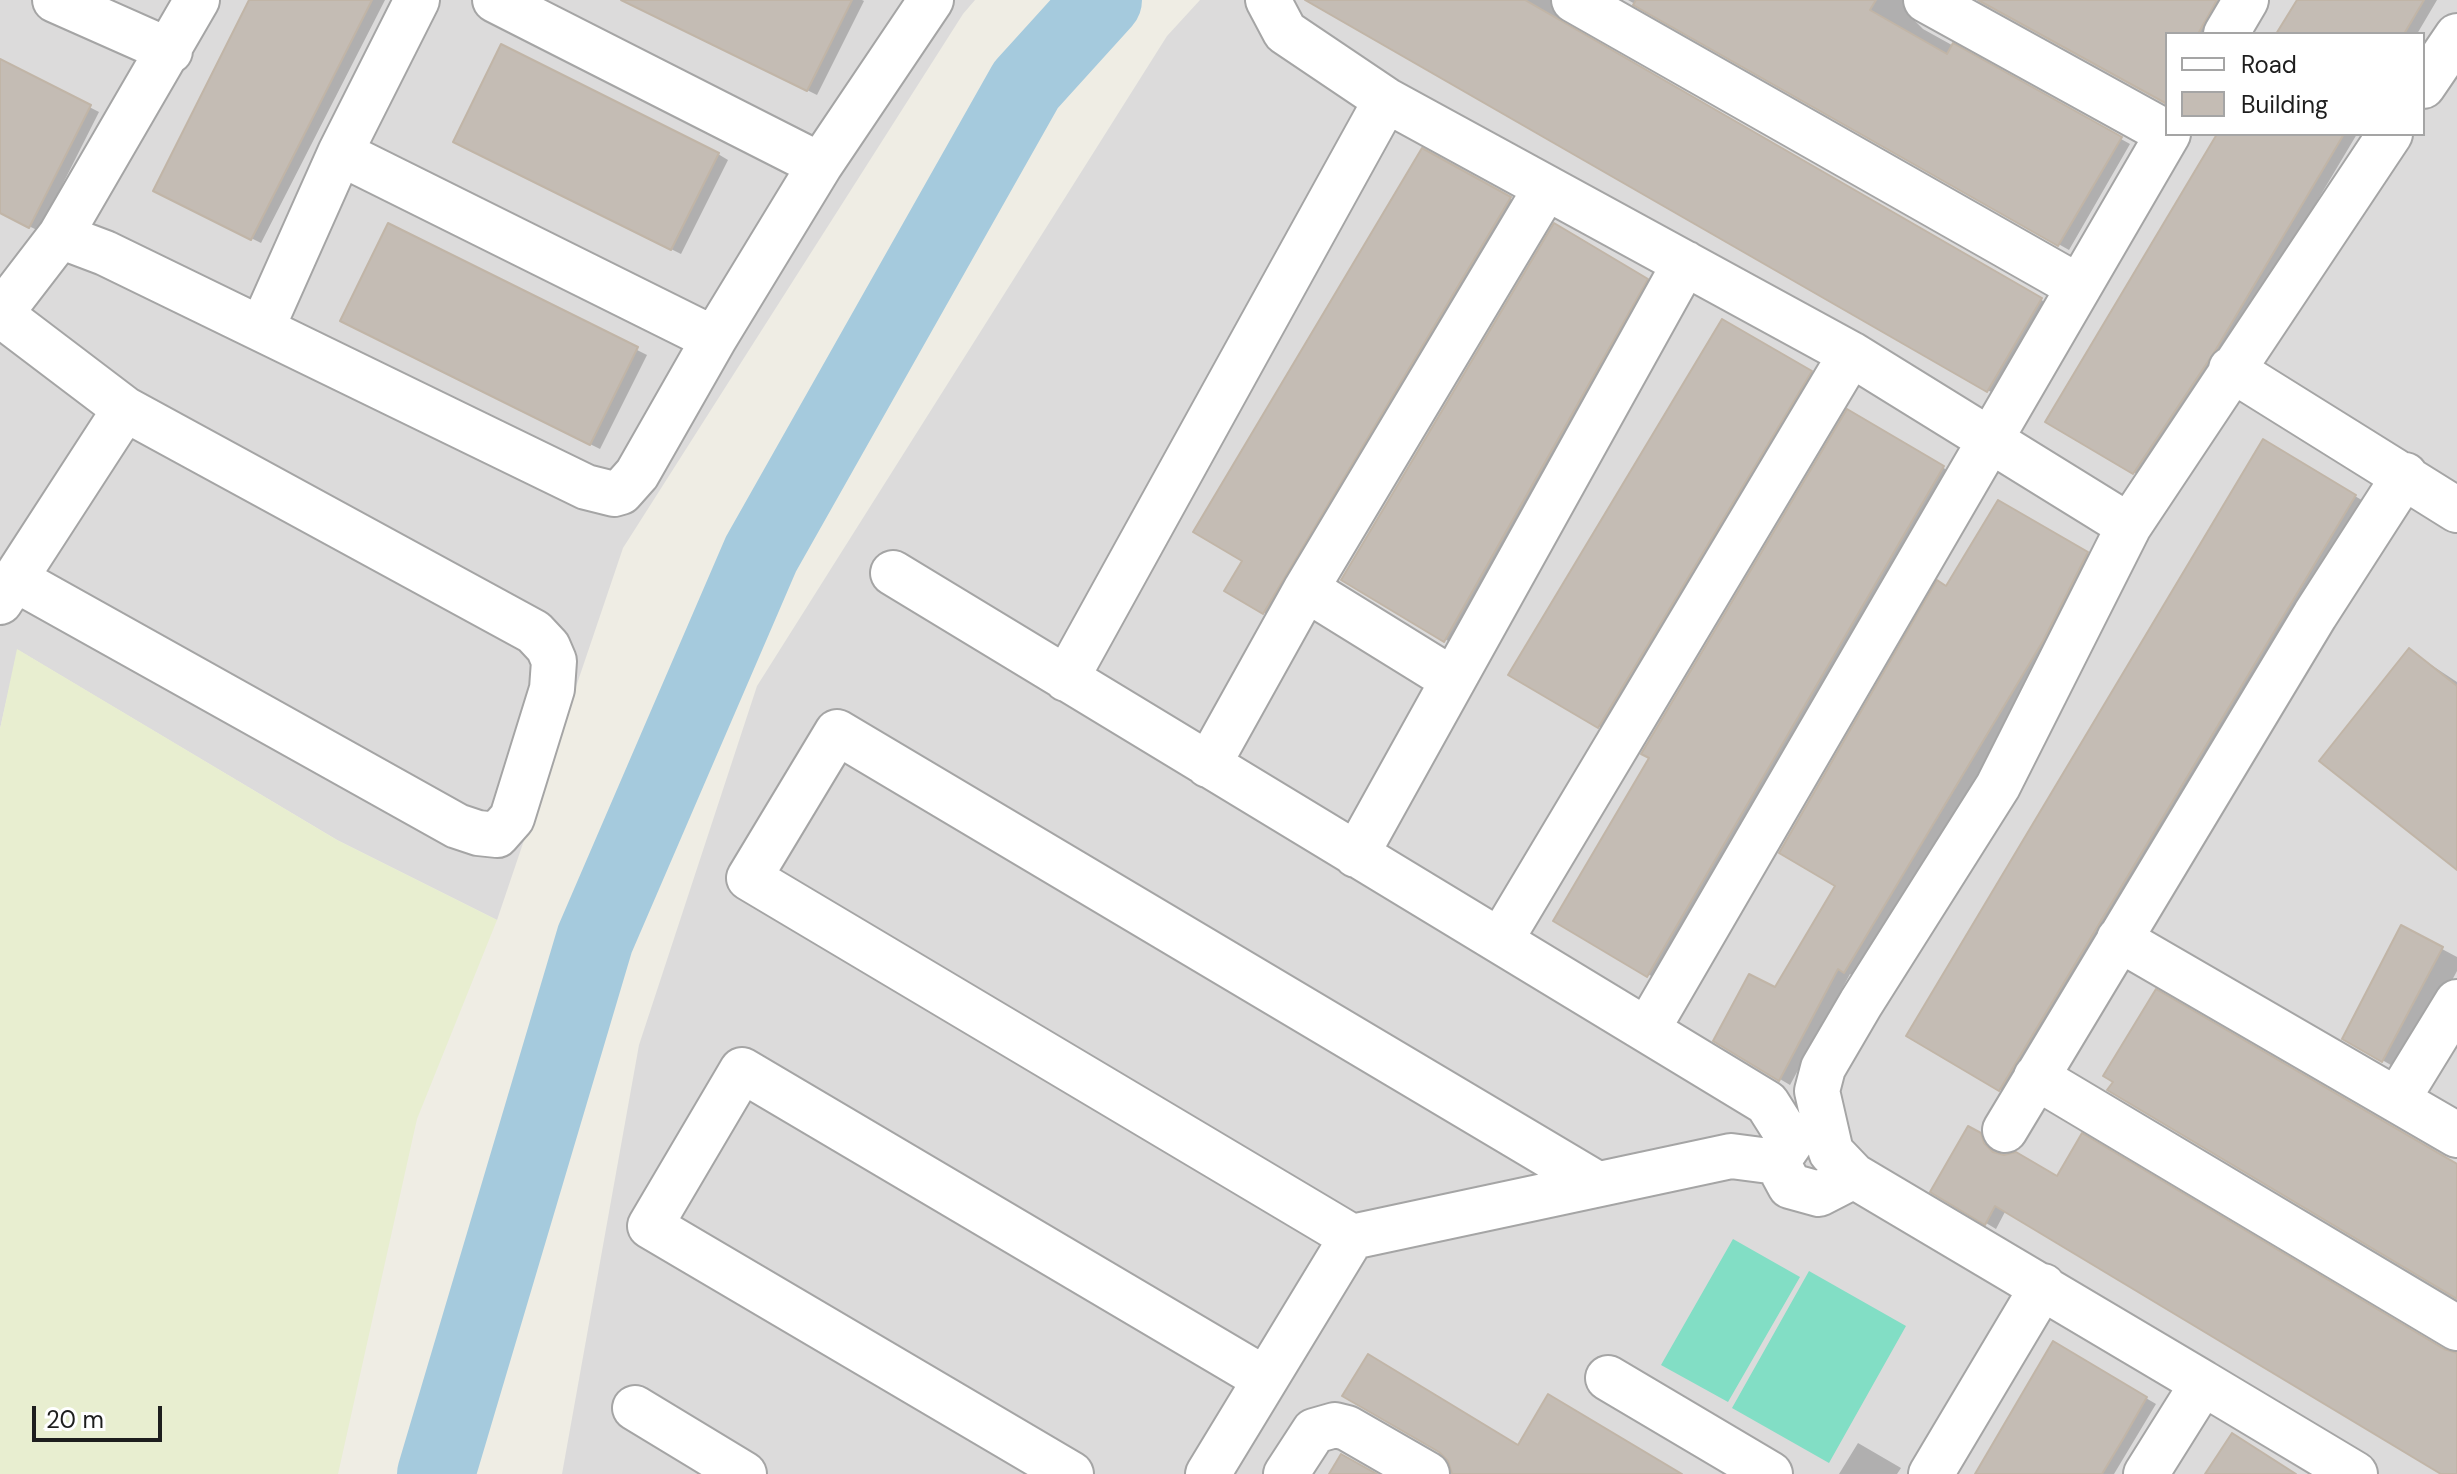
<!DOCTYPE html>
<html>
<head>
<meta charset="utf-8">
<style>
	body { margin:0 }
	#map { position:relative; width:2457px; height:1474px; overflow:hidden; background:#efede4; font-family:"DM Sans",sans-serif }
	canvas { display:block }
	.legend { position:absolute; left:2165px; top:32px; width:260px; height:104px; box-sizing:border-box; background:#fff; border:2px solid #a5a5a5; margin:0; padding:10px 14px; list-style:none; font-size:24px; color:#1e1e1e }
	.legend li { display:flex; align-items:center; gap:16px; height:40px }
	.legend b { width:40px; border:2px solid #a5a5a5 }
	.scale { position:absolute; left:32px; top:1406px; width:130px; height:36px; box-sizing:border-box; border:4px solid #1e1e1e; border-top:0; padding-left:10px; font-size:24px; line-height:28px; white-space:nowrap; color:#1e1e1e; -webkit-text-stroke:6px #fff; paint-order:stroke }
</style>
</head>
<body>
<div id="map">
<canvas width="2457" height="1474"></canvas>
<ul class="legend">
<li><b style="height:10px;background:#fff"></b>Road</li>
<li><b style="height:22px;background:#c4bcb4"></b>Building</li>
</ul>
<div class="scale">20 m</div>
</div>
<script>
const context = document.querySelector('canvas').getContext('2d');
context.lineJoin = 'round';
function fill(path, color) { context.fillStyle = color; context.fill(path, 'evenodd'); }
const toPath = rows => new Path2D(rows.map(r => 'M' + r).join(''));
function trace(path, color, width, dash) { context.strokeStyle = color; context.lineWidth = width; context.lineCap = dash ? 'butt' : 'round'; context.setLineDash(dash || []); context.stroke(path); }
const residential = toPath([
	[0,0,975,0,963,14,623,548,497,920,337,840,18,650,0,729],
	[1200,0,2457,0,2457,1474,562,1474,639,1045,757,686,1167,36],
	[2167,34,2423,34,2423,134,2167,134]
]);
const farmland = toPath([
	[17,649,337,840,497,920,417,1119,338,1474,0,1474,0,729]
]);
const pitch = toPath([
	[1733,1239,1800,1277,1728,1402,1661,1365],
	[1809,1271,1906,1326,1829,1463,1732,1408]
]);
const shadow = toPath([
	[252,0,385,0,261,243,165,195],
	[625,0,862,0,864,1,817,95],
	[1327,0,1560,0,1562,21,1572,30,2050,305,1998,396,1323,7],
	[1628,0,1912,0,1915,21,1923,29,2130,144,2069,250],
	[1981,0,2231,0,2211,34,2167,34,2167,102],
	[2299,0,2437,0,2417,34,2279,34],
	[0,61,99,112,39,231,0,212],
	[2219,134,2357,134,2239,332,2144,478,2048,421],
	[465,146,718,154,728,160,681,254],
	[1423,151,1520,204,1274,618,1226,590,1244,560],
	[389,226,647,355,600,449,352,326],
	[1555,226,1656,286,1455,645,1343,579],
	[1722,321,1820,378,1609,732,1511,675],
	[1848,412,1952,473,1658,980,1556,920],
	[2263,442,2365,502,2010,1095,1909,1035],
	[1999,502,2098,560,2054,647,1856,977,1850,974,1790,1085,1716,1041,1775,990,1838,885,1947,588],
	[2410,651,2457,682,2457,866],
	[2442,949,2457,957,2457,971,2403,1072,2344,1038],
	[1969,1128,1991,1141,1998,1155,2457,1355,2457,1474,2446,1474,2006,1210,1996,1229,1933,1191],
	[2054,1344,2156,1404,2114,1474,1977,1474],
	[1858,1443,1901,1468,1897,1474,1839,1474]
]);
const river = toPath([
	[436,1474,595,939,761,554,1026,85,1103,0]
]);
const building = toPath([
	[249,0,372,0,251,240,153,191,249,0],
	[621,0,852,0,807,91,621,0],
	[1305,0,1525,0,2042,298,1987,392,1305,0],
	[1636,0,1876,0,1870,10,1947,54,1953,43,2122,137,2058,246,1633,5,1636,0],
	[1978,0,2217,0,2198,34,2167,34,2167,104,1978,0],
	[2297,0,2424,0,2404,34,2276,34,2297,0],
	[501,44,719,153,671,250,453,142,501,44],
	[0,59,91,105,29,228,0,213,0,59],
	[2217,134,2344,134,2215,351,2133,474,2045,422,2217,134],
	[1422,148,1511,197,1263,614,1224,591,1242,561,1193,532,1422,148],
	[388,223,638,347,590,445,340,321,388,223],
	[1554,223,1648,279,1444,642,1341,580,1554,223],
	[1722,319,1812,371,1598,728,1508,675,1722,319],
	[1847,409,1944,466,1647,977,1553,921,1649,758,1641,754,1847,409],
	[2263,439,2356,495,1999,1091,1906,1036,2263,439],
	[1998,500,2088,552,2043,641,1844,973,1838,969,1779,1081,1713,1041,1749,974,1775,987,1835,886,1779,853,1937,580,1946,586,1998,500],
	[2409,648,2457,686,2457,870,2319,761,2409,648],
	[2401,925,2443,947,2382,1062,2342,1039,2401,925],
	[2156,989,2457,1164,2457,1299,2107,1090,2113,1082,2103,1076,2156,989],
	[1968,1126,1981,1133,1984,1143,1993,1152,2004,1155,2016,1152,2057,1176,2082,1133,2444,1349,2457,1353,2457,1474,2441,1474,1995,1206,1985,1225,1930,1192,1968,1126],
	[2053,1341,2147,1397,2123,1439,2102,1474,1975,1474,2053,1341],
	[1368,1354,1518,1445,1548,1394,1682,1474,1452,1474,1448,1461,1439,1452,1342,1396,1368,1354],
	[2232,1433,2296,1474,2205,1474,2232,1433],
	[1341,1454,1377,1474,1329,1474,1341,1454]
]);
const minor = toPath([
	[55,0,170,51],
	[197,0,60,236,105,253,586,487,614,494,621,492,637,474,714,339,820,165,931,0],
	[495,0,820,165],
	[1268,0,1285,32,1386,100,1851,354,2129,526],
	[1574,0,2079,287],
	[1926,0,2167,133],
	[2226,34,2246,0],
	[2423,86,2457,36],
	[340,153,714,339],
	[262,328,340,153,417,0],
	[2231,369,2457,510],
	[893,573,1767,1103,1791,1141],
	[15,579,457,826,478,833,497,835,512,818,552,689,554,661,548,647,534,632,125,409],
	[1306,589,1453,680],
	[0,602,125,409,0,314,60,236],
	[1066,679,1386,100],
	[1208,765,1306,589,1546,188],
	[1356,855,1685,263],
	[2119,939,2457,1135],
	[1500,941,1851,354],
	[1647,1030,2168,134],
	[2036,1077,2457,1328],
	[2397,1100,2457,1002],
	[2005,1130,2315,615,2405,475],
	[1793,1139,1777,1162,1790,1186,1819,1194,1854,1176],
	[1352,1237,749,878,837,732,1597,1184],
	[1608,1378,1770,1474],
	[2203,1383,2355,1474],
	[635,1408,744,1474],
	[1071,1474,650,1226,742,1070,1265,1379],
	[1208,1474,1352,1237,1731,1156,1777,1162],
	[1286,1474,1314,1431,1335,1425,1347,1428,1427,1474],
	[1931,1474,2043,1286],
	[2146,1474,2203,1383,1854,1176,1831,1152,1817,1091,1823,1068,1861,1003,1998,786,2129,526,2390,134]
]);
fill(residential, '#dcdbdb');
fill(farmland, '#e8eed0');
fill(pitch, '#82dec5');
fill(shadow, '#0003');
trace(river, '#a5cadd', 78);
fill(building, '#c4bcb4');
trace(building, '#c1b5a7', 2);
trace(minor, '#a5a5a5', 48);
trace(minor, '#fff', 44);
</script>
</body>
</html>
